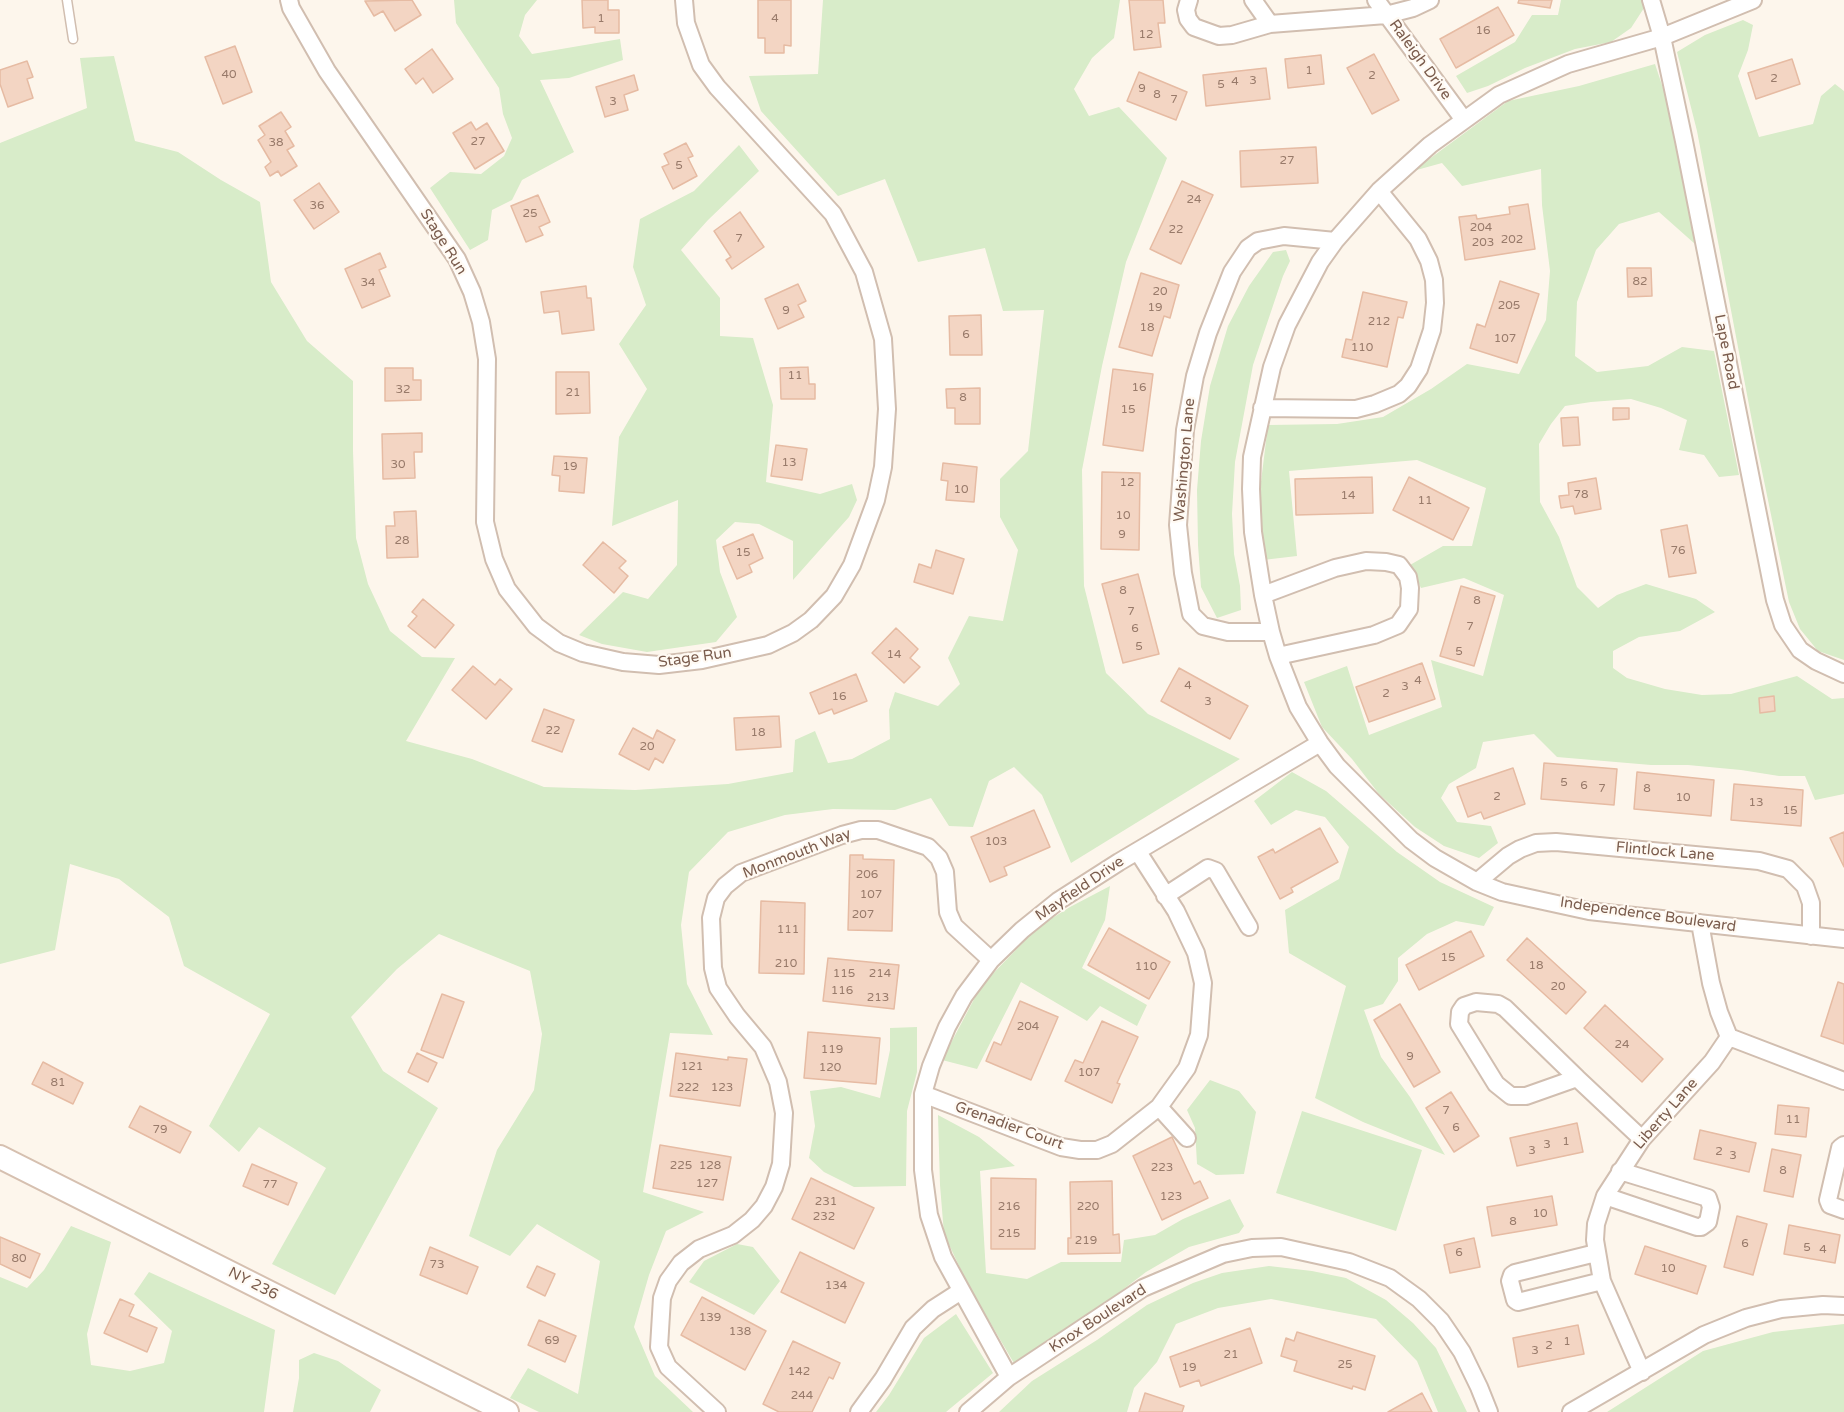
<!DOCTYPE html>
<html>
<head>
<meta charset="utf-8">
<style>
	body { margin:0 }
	canvas { display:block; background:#fdf6ec }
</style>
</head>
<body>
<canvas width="1844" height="1412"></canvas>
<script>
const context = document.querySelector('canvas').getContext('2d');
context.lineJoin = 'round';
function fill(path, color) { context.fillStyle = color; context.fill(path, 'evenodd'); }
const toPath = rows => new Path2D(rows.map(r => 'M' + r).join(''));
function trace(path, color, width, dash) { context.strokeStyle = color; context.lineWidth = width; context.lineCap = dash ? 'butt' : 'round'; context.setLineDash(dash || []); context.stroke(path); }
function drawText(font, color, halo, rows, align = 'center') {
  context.font = font + ' "Varela Round",sans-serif'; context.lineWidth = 4.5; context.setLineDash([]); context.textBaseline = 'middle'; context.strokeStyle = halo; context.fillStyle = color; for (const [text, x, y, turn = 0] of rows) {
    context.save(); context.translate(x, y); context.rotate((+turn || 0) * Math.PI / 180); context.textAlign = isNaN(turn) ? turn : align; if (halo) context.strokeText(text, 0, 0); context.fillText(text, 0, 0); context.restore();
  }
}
const green = toPath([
	[454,0,537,0,525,15,519,36,532,54,620,39,623,60,569,78,540,80,574,152,522,180,512,200,492,210,488,240,470,250,430,188,450,172,481,174,504,156,512,138,503,114,499,88,456,23],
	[823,0,1120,0,1114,38,1092,58,1074,89,1089,116,1119,107,1167,158,1126,262,1102,366,1082,470,1084,586,1106,673,1148,714,1240,759,1071,863,1042,795,1014,767,989,781,973,827,949,826,931,798,895,810,833,809,785,815,728,832,689,872,681,925,687,984,713,1035,670,1033,643,1192,704,1212,666,1231,649,1275,634,1327,655,1376,693,1412,539,1412,510,1398,528,1368,578,1394,600,1261,537,1224,510,1256,469,1236,497,1150,534,1090,542,1034,530,971,439,934,397,969,351,1017,383,1071,438,1108,335,1295,272,1264,326,1168,259,1127,239,1152,209,1126,270,1014,184,966,169,917,119,879,70,864,55,950,0,964,0,143,87,108,80,58,114,56,135,141,178,152,221,180,260,202,271,282,307,341,353,381,353,451,356,538,368,584,390,631,422,657,455,658,406,741,472,759,544,787,635,790,728,784,793,772,795,740,815,731,828,763,852,759,890,739,889,710,895,692,938,706,960,684,948,658,969,616,1003,621,1018,550,1000,517,1000,479,1028,451,1044,310,1003,311,985,248,918,262,885,179,838,196,761,111,749,76,818,74],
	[1561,0,1642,0,1644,8,1631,28,1611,42,1575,49,1525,68,1488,86,1467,93,1456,76,1515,42,1532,15,1558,15],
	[1743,20,1753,25,1748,50,1738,76,1759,137,1813,124,1821,96,1835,84,1844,91,1844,660,1818,651,1800,629,1789,602,1756,442,1697,131,1677,52,1705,35],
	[1655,64,1664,91,1680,160,1695,244,1659,212,1619,224,1596,250,1577,302,1575,356,1597,372,1648,366,1682,347,1714,351,1739,475,1719,477,1704,455,1679,450,1687,420,1661,408,1631,399,1591,402,1565,406,1551,424,1539,444,1540,502,1559,537,1577,587,1598,608,1617,595,1646,584,1696,599,1715,612,1680,631,1639,637,1613,651,1613,668,1627,678,1665,689,1702,695,1731,694,1797,676,1832,699,1844,698,1844,794,1815,800,1805,776,1779,776,1741,770,1688,765,1651,765,1557,757,1534,734,1483,742,1476,768,1449,784,1441,798,1457,822,1491,826,1498,843,1479,858,1444,846,1415,827,1379,794,1352,759,1322,727,1304,682,1347,666,1369,735,1442,707,1431,660,1483,676,1504,595,1464,578,1421,588,1410,565,1443,546,1472,546,1486,488,1417,460,1289,471,1297,556,1263,560,1259,498,1268,425,1337,424,1383,417,1431,389,1467,364,1519,374,1546,320,1550,271,1542,205,1541,169,1462,186,1442,163,1413,171,1508,101,1579,86],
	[739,145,759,171,708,220,681,250,720,298,720,336,753,338,773,405,766,482,820,494,852,484,857,500,849,517,793,580,793,541,759,524,735,522,716,540,720,572,737,617,716,642,647,652,602,644,579,635,623,592,648,599,677,565,678,500,612,526,619,437,647,389,619,344,646,305,633,267,640,219,694,191],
	[1286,250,1290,261,1283,276,1253,365,1235,462,1232,514,1234,554,1240,586,1241,610,1217,618,1201,587,1198,545,1197,490,1201,441,1210,386,1228,326,1249,286,1273,252],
	[1292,772,1326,791,1397,852,1440,882,1494,907,1484,926,1456,921,1427,934,1398,958,1398,981,1383,1004,1364,1010,1381,1057,1410,1097,1445,1155,1363,1122,1315,1098,1346,986,1289,953,1285,910,1339,879,1349,847,1325,817,1296,810,1271,825,1254,801],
	[1110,886,1105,920,1082,968,1147,1005,1137,1026,1100,1006,1087,1021,1021,982,977,1069,942,1060,981,986,1038,927,1070,907],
	[917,1027,917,1072,907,1111,906,1186,854,1187,824,1172,809,1158,815,1126,810,1091,841,1087,880,1098,890,1050,890,1028],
	[1210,1080,1239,1091,1256,1112,1244,1174,1216,1175,1197,1164,1195,1128,1187,1110],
	[1302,1111,1422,1150,1396,1231,1276,1193],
	[938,1115,979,1137,1015,1166,980,1171,986,1273,1027,1279,1061,1262,1121,1262,1124,1240,1155,1235,1183,1219,1230,1199,1244,1226,1239,1233,1189,1247,1146,1272,1018,1370,968,1285,944,1234,940,1185],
	[71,1226,111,1242,87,1334,91,1365,130,1371,164,1363,172,1331,134,1294,149,1272,275,1330,264,1412,0,1412,0,1277,27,1288,44,1270],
	[737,1244,753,1247,780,1281,754,1315,689,1282,704,1261],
	[1269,1266,1312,1271,1346,1278,1386,1300,1413,1323,1436,1348,1467,1412,1438,1412,1417,1361,1376,1319,1271,1299,1218,1308,1176,1324,1157,1362,1134,1388,1127,1412,999,1412,1032,1381,1097,1340,1147,1305,1193,1283,1222,1273],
	[956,1314,993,1373,946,1412,876,1412,889,1395,924,1338],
	[1844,1324,1844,1412,1607,1412,1703,1351,1773,1332],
	[314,1353,338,1361,381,1390,370,1412,293,1412,299,1378,299,1360]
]);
const building = toPath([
	[412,0,421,15,395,31,383,11,374,16,365,1,412,0],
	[582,0,608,0,608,10,619,10,619,33,595,33,595,27,583,28,582,0],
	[758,0,791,0,791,46,784,45,784,53,765,53,765,38,758,38,758,0],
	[1129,0,1163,0,1165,23,1158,23,1161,47,1134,50,1129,0],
	[1519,0,1552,0,1550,8,1518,3,1519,0],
	[1498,7,1514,35,1456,68,1440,39,1498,7],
	[235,46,252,92,223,104,205,57,235,46],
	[432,49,453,79,433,93,423,78,416,84,405,69,432,49],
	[1374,54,1399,100,1372,114,1347,68,1374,54],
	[1321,55,1324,84,1288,88,1285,59,1321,55],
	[1792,59,1800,84,1756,99,1748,73,1792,59],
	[27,61,33,77,27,79,33,98,8,107,0,84,0,70,27,61],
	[1266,68,1270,99,1206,106,1203,75,1266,68],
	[1139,72,1187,92,1176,120,1127,101,1139,72],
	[634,75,638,90,624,95,628,110,605,117,596,87,634,75],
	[281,112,291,127,285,131,294,146,287,150,297,166,281,176,278,171,270,176,265,167,271,162,258,140,265,135,259,126,281,112],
	[471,122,476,130,487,123,504,151,475,169,453,133,471,122],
	[686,143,693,156,688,158,697,176,673,189,662,167,669,164,664,154,686,143],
	[1316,147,1318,183,1241,187,1240,151,1316,147],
	[1182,181,1213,195,1181,264,1150,249,1182,181],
	[319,183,339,212,314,229,294,200,319,183],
	[538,195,550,222,539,227,543,235,526,242,511,206,538,195],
	[1528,204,1535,249,1465,260,1459,217,1476,215,1477,219,1510,214,1509,207,1528,204],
	[740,212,764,247,732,269,726,260,731,257,714,231,740,212],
	[380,253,386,267,379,270,390,296,362,308,345,269,380,253],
	[1627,268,1651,268,1652,296,1628,297,1627,268],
	[1141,273,1179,285,1170,318,1164,316,1152,356,1119,347,1141,273],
	[1500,281,1539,294,1517,363,1470,348,1477,324,1485,327,1500,281],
	[798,284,806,301,798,305,804,317,778,329,765,299,798,284],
	[586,286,587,298,591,298,594,330,562,334,559,311,544,313,541,292,586,286],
	[1363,292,1407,302,1403,318,1398,317,1387,367,1342,357,1346,339,1352,340,1363,292],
	[981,315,982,355,950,355,949,316,981,315],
	[808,367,809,384,815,384,815,399,781,399,780,368,808,367],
	[385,368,413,368,413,380,421,380,421,400,385,401,385,368],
	[1113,369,1153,374,1143,451,1103,445,1113,369],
	[556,372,589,372,590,413,556,414,556,372],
	[980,388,980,424,955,424,955,408,947,408,946,389,980,388],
	[1613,408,1629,408,1629,419,1613,420,1613,408],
	[1578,417,1580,445,1563,446,1561,418,1578,417],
	[422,433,422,452,414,452,415,478,383,479,382,434,422,433],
	[776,445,807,449,802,480,771,476,776,445],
	[554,456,587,458,584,493,559,491,560,476,552,475,554,456],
	[943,463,977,467,974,502,946,500,948,481,941,480,943,463],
	[1102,472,1140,473,1139,550,1101,549,1102,472],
	[1372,477,1373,513,1296,515,1295,479,1372,477],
	[1409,477,1469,508,1453,540,1393,510,1409,477],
	[1596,478,1601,509,1575,514,1573,506,1561,508,1559,496,1569,495,1568,483,1596,478],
	[416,511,418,557,387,558,386,526,395,526,394,512,416,511],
	[1687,525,1696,573,1669,577,1661,530,1687,525],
	[753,534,763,558,749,565,752,572,737,579,723,547,753,534],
	[603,542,626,561,619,568,628,576,614,593,583,565,603,542],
	[936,550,964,559,953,594,914,582,919,564,931,568,936,550],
	[1138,574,1159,654,1123,663,1102,584,1138,574],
	[1461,586,1495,596,1474,666,1440,656,1461,586],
	[423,599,454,625,435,648,408,626,417,616,412,612,423,599],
	[896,628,918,649,910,658,920,667,904,683,872,653,896,628],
	[1422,663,1435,699,1369,722,1356,687,1422,663],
	[473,666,495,685,500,679,512,689,486,719,452,690,473,666],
	[1179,668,1248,706,1230,739,1161,701,1179,668],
	[856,674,867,701,834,714,832,709,819,714,810,693,856,674],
	[1774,696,1775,711,1760,713,1759,698,1774,696],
	[544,709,574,720,562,752,532,741,544,709],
	[779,716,781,747,736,750,734,718,779,716],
	[633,728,653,739,657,730,675,740,663,763,655,758,649,770,619,754,633,728],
	[1544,763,1617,769,1614,805,1541,799,1544,763],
	[1513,768,1525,804,1484,819,1481,812,1468,817,1457,787,1513,768],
	[1637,772,1714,780,1711,816,1634,809,1637,772],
	[1734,784,1803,790,1801,826,1731,820,1734,784],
	[1034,810,1050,847,1004,867,1007,875,990,882,971,837,1034,810],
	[1320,828,1338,862,1291,888,1293,892,1280,899,1258,857,1273,849,1275,853,1320,828],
	[1844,832,1844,867,1830,838,1844,832],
	[850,855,863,855,863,859,894,860,892,931,848,930,850,855],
	[761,901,805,903,804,974,759,973,761,901],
	[1109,928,1170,962,1149,999,1088,965,1109,928],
	[1471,931,1484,956,1419,990,1406,965,1471,931],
	[1527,938,1586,992,1566,1014,1507,960,1527,938],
	[828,958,899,965,894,1009,823,1001,828,958],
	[1838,982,1844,984,1844,1044,1821,1036,1838,982],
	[442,994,464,1002,443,1058,421,1050,442,994],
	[1020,1001,1058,1017,1031,1080,986,1061,994,1042,1001,1045,1020,1001],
	[1400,1004,1440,1072,1414,1087,1374,1020,1400,1004],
	[1605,1005,1663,1059,1642,1082,1584,1028,1605,1005],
	[1102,1021,1138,1037,1117,1083,1120,1084,1112,1103,1065,1081,1075,1060,1083,1063,1102,1021],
	[808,1032,880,1038,876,1084,804,1078,808,1032],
	[417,1053,437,1063,428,1082,408,1072,417,1053],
	[676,1053,728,1060,728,1057,747,1059,740,1106,670,1096,676,1053],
	[43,1062,83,1083,73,1104,32,1084,43,1062],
	[1451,1092,1479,1136,1454,1152,1426,1108,1451,1092],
	[1778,1105,1809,1108,1806,1137,1775,1134,1778,1105],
	[140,1106,191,1132,180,1153,129,1127,140,1106],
	[1577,1123,1583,1152,1517,1166,1510,1138,1577,1123],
	[1700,1130,1756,1143,1749,1172,1694,1159,1700,1130],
	[1172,1137,1194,1184,1200,1181,1208,1198,1162,1220,1133,1156,1172,1137],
	[660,1145,731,1157,723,1200,653,1188,660,1145],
	[1772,1149,1801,1155,1793,1197,1764,1191,1772,1149],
	[252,1164,297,1183,288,1205,243,1186,252,1164],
	[811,1178,874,1208,854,1249,792,1219,811,1178],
	[991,1178,1036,1179,1035,1249,991,1249,991,1178],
	[1112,1181,1113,1235,1119,1234,1120,1253,1068,1254,1068,1238,1071,1238,1070,1182,1112,1181],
	[1552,1196,1557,1225,1492,1236,1487,1207,1552,1196],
	[1737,1216,1767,1224,1753,1275,1724,1267,1737,1216],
	[1789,1225,1840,1235,1835,1263,1784,1254,1789,1225],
	[0,1237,40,1254,30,1278,0,1264,0,1237],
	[1474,1238,1480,1267,1450,1273,1444,1245,1474,1238],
	[1645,1246,1706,1266,1697,1294,1635,1274,1645,1246],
	[430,1247,478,1267,467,1294,420,1275,430,1247],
	[800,1252,864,1283,845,1323,781,1292,800,1252],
	[537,1266,555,1274,545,1296,527,1287,537,1266],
	[702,1297,766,1331,745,1370,681,1335,702,1297],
	[120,1299,134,1305,129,1316,157,1328,147,1352,104,1333,120,1299],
	[539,1320,576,1336,565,1362,528,1345,539,1320],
	[1578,1325,1584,1354,1518,1367,1513,1338,1578,1325],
	[1250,1328,1262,1363,1201,1386,1199,1380,1180,1387,1170,1357,1250,1328],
	[1297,1332,1375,1356,1365,1390,1353,1386,1352,1389,1294,1371,1297,1361,1281,1356,1286,1338,1294,1341,1297,1332],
	[793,1341,840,1363,833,1379,829,1377,812,1412,779,1412,763,1404,793,1341],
	[1145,1393,1184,1406,1182,1412,1139,1412,1145,1393],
	[1422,1393,1432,1412,1388,1412,1422,1393]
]);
const service = toPath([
	[67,0,73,39]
]);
const minor = toPath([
	[289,0,291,8,327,71,457,259,472,292,481,322,487,359,485,522,494,559,507,589,536,626,559,643,583,653,623,662,659,665,702,660,768,645,793,633,811,620,834,596,852,565,876,500,883,467,887,409,883,339,864,272,833,214,717,87,701,65,686,23,684,0],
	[1189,0,1186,10,1188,19,1194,27,1219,36,1232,35,1270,24,1253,0],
	[1376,0,1464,120],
	[1651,0,1662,37,1684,141,1775,600,1783,625,1800,650,1816,661,1844,674],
	[1753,0,1662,37,1568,64,1499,95,1430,145,1379,191,1335,241,1320,262,1287,325,1272,367,1252,457,1251,489,1253,532,1263,595,1271,632,1278,656,1298,707,1320,743,1337,766,1411,840,1435,858,1477,882,1502,892,1589,911,1844,939],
	[1270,24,1386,15,1413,8,1430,0],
	[1262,408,1356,409,1375,404,1399,394,1408,386,1419,369,1432,330,1435,303,1434,280,1429,261,1418,239,1379,191],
	[1263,595,1335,568,1366,561,1386,562,1399,565,1408,577,1410,588,1409,609,1398,625,1374,635,1278,656],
	[1271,632,1228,632,1203,626,1191,614,1183,573,1178,525,1185,430,1195,376,1208,333,1232,272,1248,248,1258,241,1284,236,1335,241],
	[1477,882,1508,856,1520,849,1536,843,1556,842,1759,861,1788,869,1805,886,1811,903,1811,936],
	[1165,896,1208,868,1216,871,1249,927],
	[1476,1002,1498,1004,1505,1008,1577,1078,1526,1096,1511,1096,1496,1084,1459,1024,1460,1012,1464,1006,1476,1002],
	[1729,1037,1844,1081],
	[1577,1078,1642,1139],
	[923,1094,1061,1147,1080,1150,1097,1150,1112,1144,1159,1107,1187,1068,1199,1035,1203,983,1196,953,1176,911,1138,852],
	[1159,1107,1187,1138],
	[1844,1145,1840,1148,1828,1200,1830,1205,1844,1210],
	[1605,1196,1697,1227,1701,1227,1708,1222,1711,1207,1708,1198,1620,1171],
	[1596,1253,1515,1273,1512,1275,1510,1281,1515,1300,1518,1302,1602,1281],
	[1642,1372,1602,1281,1595,1240,1596,1224,1605,1196,1642,1139,1712,1062,1729,1037,1719,1012,1711,983,1700,923],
	[1009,1377,943,1257,929,1215,923,1170,923,1094,931,1066,947,1027,964,996,991,960,1022,930,1058,901,1119,862,1320,743],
	[717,1412,668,1367,659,1347,662,1298,668,1281,681,1263,699,1249,733,1235,752,1220,764,1206,774,1187,781,1164,784,1113,778,1082,763,1047,737,1016,718,988,713,968,711,918,716,898,725,886,741,873,842,835,861,830,878,830,928,847,939,858,945,872,948,912,954,926,991,960],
	[859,1412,883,1379,913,1328,933,1309,961,1291],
	[968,1412,1009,1377,1143,1288,1223,1254,1252,1248,1281,1247,1349,1262,1390,1278,1419,1299,1441,1321,1462,1352,1479,1387,1489,1412],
	[1571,1412,1704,1335,1746,1318,1781,1309,1823,1305,1844,1306]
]);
const secondary = toPath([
	[0,1157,507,1412]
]);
const numberNames = [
	["1",601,19],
	["4",775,19],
	["16",1483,31],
	["12",1146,35],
	["1",1309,71],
	["40",229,75],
	["2",1372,76],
	["2",1774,79],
	["3",1253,81],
	["4",1235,82],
	["5",1221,85],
	["9",1142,89],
	["8",1157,95],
	["7",1174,100],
	["3",613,102],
	["27",478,142],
	["38",276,143],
	["27",1287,161],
	["5",679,166],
	["24",1194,200],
	["36",317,206],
	["25",530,214],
	["204",1481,228],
	["22",1176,230],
	["7",739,239],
	["202",1512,240],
	["203",1483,243],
	["82",1640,282],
	["34",368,283],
	["20",1160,292],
	["205",1509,306],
	["19",1155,308],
	["9",786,311],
	["212",1379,322],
	["18",1147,328],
	["6",966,335],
	["107",1505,339],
	["110",1362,348],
	["11",795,376],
	["16",1139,388],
	["32",403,390],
	["21",573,393],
	["8",963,398],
	["15",1128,410],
	["13",789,463],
	["30",398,465],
	["19",570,467],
	["12",1127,483],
	["10",961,490],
	["78",1581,495],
	["14",1348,496],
	["11",1425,501],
	["10",1123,516],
	["9",1122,535],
	["28",402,541],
	["76",1678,551],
	["15",743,553],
	["8",1123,591],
	["8",1477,601],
	["7",1131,612],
	["7",1470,627],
	["6",1135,629],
	["5",1139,647],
	["5",1459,652],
	["14",894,655],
	["4",1418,681],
	["4",1188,686],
	["3",1405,687],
	["2",1386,694],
	["16",839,697],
	["3",1208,702],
	["22",553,731],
	["18",758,733],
	["20",647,747],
	["5",1564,783],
	["6",1584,786],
	["7",1602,789],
	["8",1647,789],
	["2",1497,797],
	["10",1683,798],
	["13",1756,803],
	["15",1790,811],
	["103",996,842],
	["206",867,875],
	["107",871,895],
	["207",863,915],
	["111",788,930],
	["15",1448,958],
	["210",786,964],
	["18",1536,966],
	["110",1146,967],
	["115",844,974],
	["214",880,974],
	["20",1558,987],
	["116",842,991],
	["213",878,998],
	["204",1028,1027],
	["24",1622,1045],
	["119",832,1050],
	["9",1410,1057],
	["121",692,1067],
	["120",830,1068],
	["107",1089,1073],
	["81",58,1083],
	["222",688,1088],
	["123",722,1088],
	["7",1446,1111],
	["11",1793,1120],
	["6",1456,1128],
	["79",160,1130],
	["1",1566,1142],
	["3",1547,1145],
	["3",1532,1151],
	["2",1719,1152],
	["3",1733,1156],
	["225",681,1166],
	["128",710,1166],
	["223",1162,1168],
	["8",1783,1171],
	["127",707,1184],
	["77",270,1185],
	["123",1171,1197],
	["231",826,1202],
	["216",1009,1207],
	["220",1088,1207],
	["10",1540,1214],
	["232",824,1217],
	["8",1513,1222],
	["215",1009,1234],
	["219",1086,1241],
	["6",1745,1244],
	["5",1807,1248],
	["4",1823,1250],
	["6",1459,1253],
	["80",19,1259],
	["73",437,1265],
	["10",1668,1269],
	["134",836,1286],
	["139",710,1318],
	["138",740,1332],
	["69",552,1341],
	["1",1567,1342],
	["2",1549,1346],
	["3",1535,1351],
	["21",1231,1355],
	["25",1345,1365],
	["19",1189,1368],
	["142",799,1372],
	["244",802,1396]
];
const streetNames = [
	["Raleigh Drive",1420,60,54],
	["Stage Run",443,242,58],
	["Lape Road",1726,352,79],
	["Washington Lane",1185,460,-85],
	["Stage Run",695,658,-8],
	["Flintlock Lane",1665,852,5],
	["Monmouth Way",797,854,-21],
	["Mayfield Drive",1080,889,-34],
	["Independence Boulevard",1648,915,8],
	["Liberty Lane",1666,1114,-49],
	["Grenadier Court",1009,1126,20],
	["NY 236",253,1284,27],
	["Knox Boulevard",1098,1319,-33]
];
fill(green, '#d8ecc9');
fill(building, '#f3d5c3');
trace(building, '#e6bba3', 1.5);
trace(service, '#d1beb0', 11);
trace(minor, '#d1beb0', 20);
trace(secondary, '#d6c0b0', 26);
trace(service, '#fff', 8);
trace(minor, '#fff', 16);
trace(secondary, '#fff', 22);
drawText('12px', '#987a6a', null, numberNames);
drawText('15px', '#7a5c4d', '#fffaf3', streetNames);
</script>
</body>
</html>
